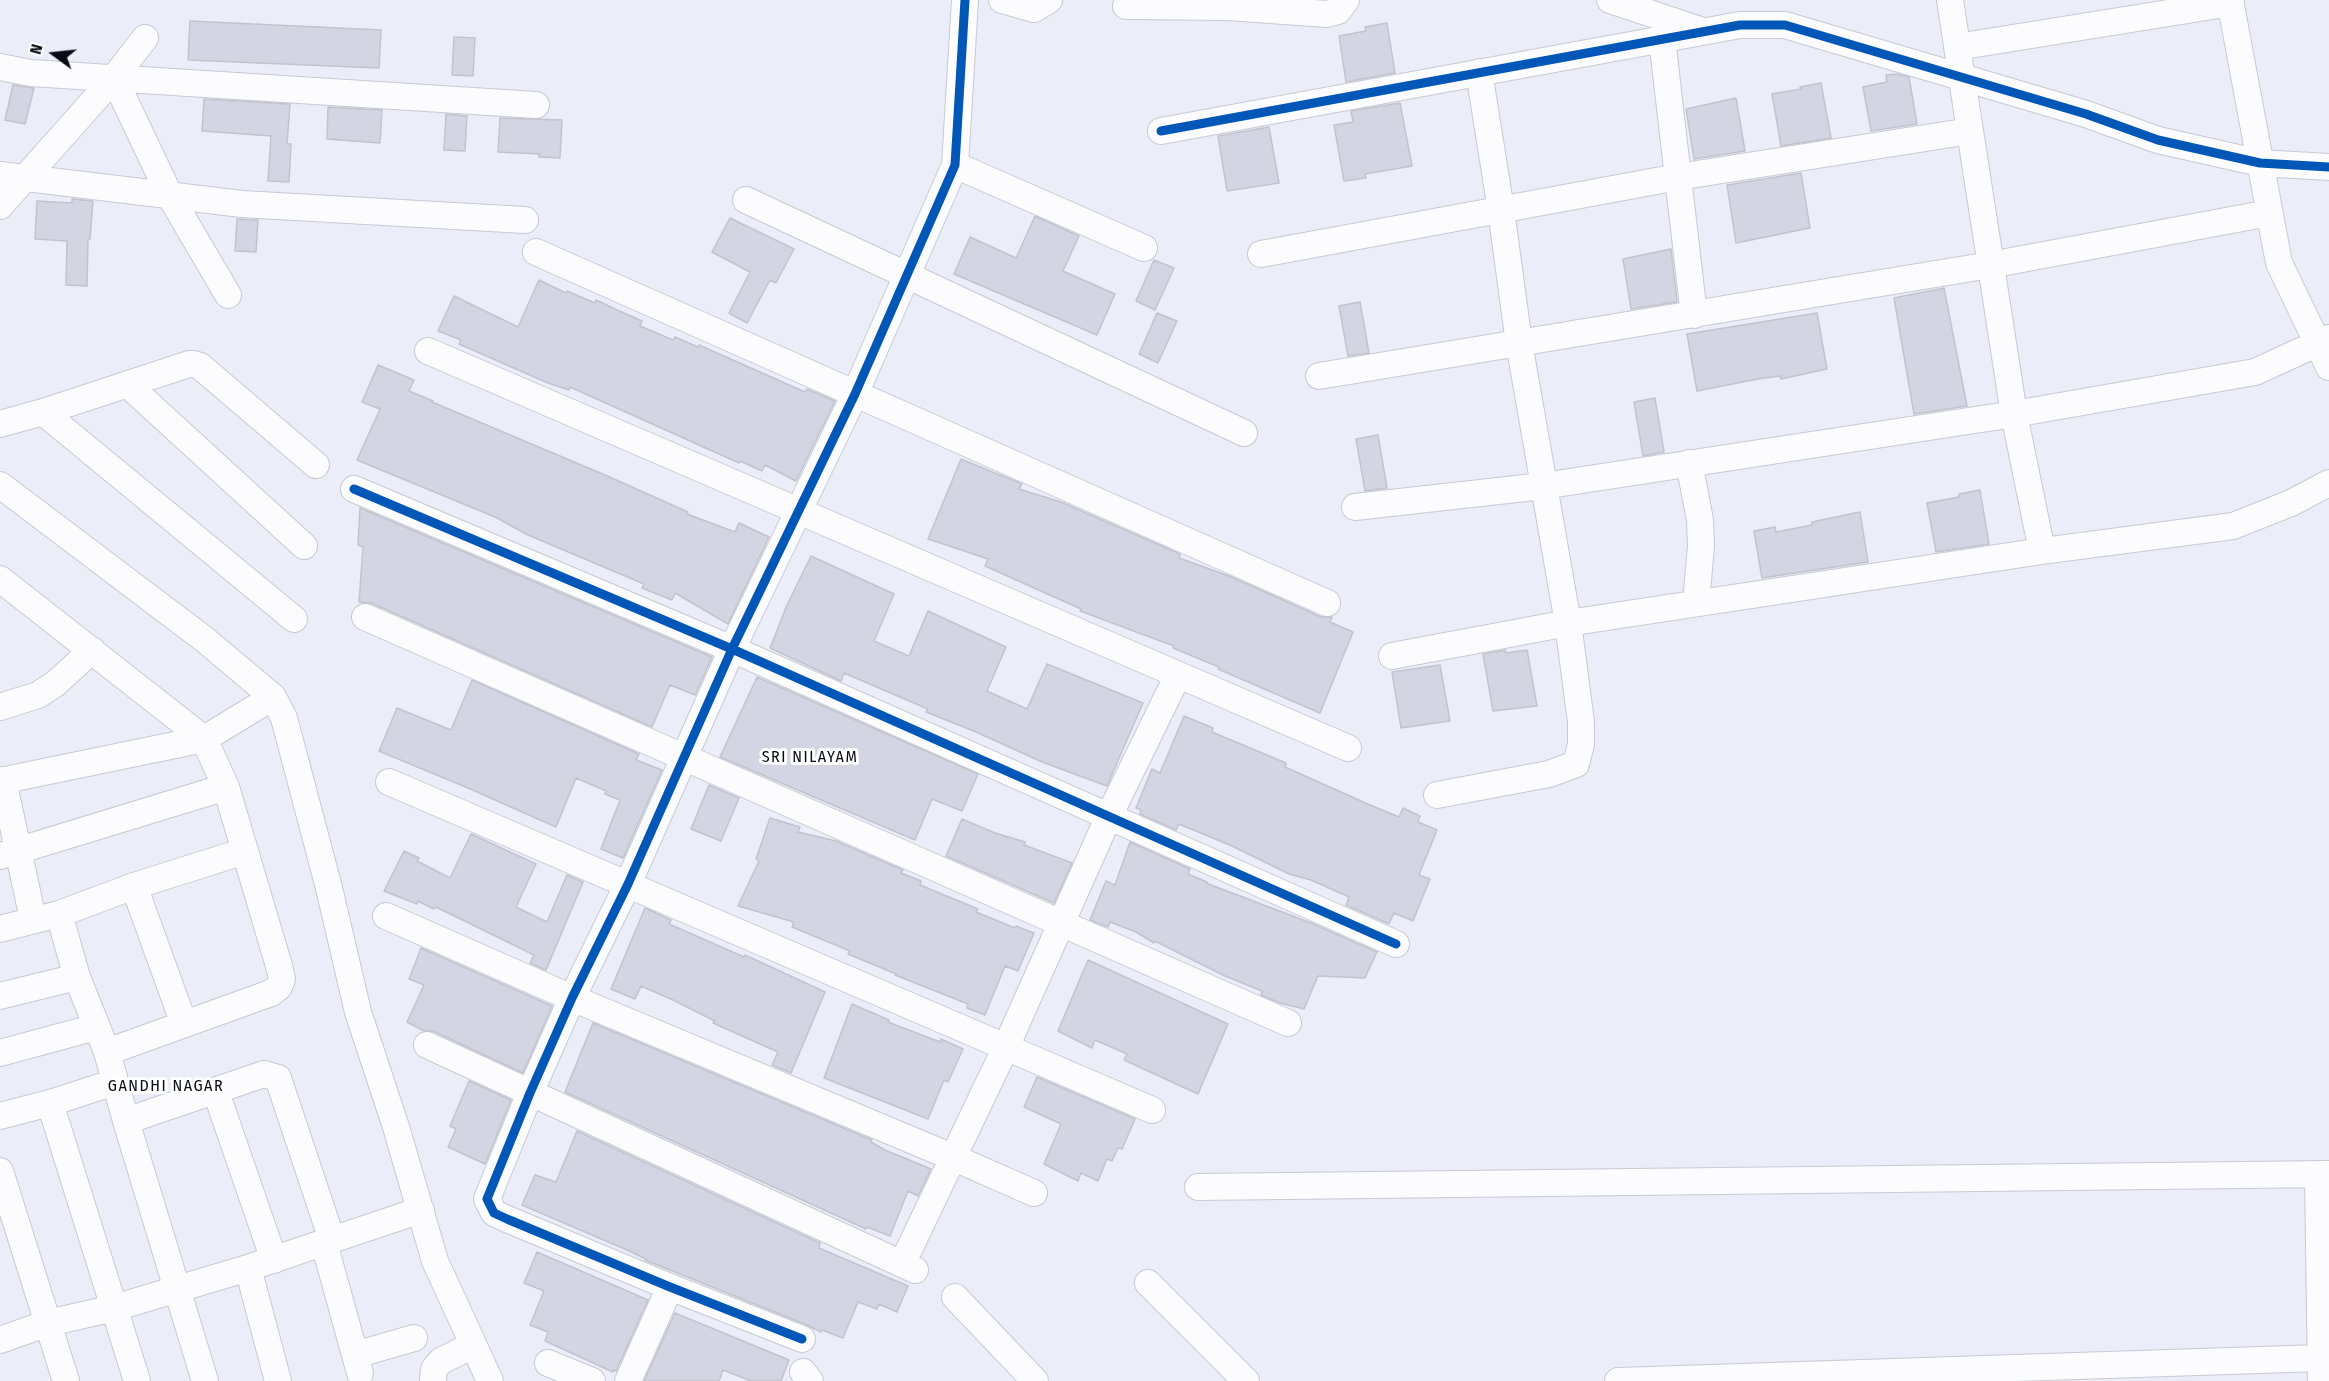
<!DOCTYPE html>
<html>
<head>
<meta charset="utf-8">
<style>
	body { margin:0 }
	#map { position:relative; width:2329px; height:1381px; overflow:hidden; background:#ebeef8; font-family:"Fira Sans Condensed",sans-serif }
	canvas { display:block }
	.north { position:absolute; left:24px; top:24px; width:60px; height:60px; -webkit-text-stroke:4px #fff; paint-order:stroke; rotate:285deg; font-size:16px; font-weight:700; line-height:24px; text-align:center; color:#0a0b15 }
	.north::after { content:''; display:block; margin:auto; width:21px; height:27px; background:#0a0b15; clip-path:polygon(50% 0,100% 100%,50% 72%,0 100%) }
</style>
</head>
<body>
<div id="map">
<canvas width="2329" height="1381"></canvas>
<div class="north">N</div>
</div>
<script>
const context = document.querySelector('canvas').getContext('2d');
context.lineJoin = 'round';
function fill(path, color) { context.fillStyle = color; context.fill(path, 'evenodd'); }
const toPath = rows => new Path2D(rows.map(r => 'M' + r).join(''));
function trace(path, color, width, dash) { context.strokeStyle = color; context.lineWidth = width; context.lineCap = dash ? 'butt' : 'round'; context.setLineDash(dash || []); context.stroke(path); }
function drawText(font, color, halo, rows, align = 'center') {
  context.font = font + ' "Fira Sans Condensed",sans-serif'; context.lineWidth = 6; context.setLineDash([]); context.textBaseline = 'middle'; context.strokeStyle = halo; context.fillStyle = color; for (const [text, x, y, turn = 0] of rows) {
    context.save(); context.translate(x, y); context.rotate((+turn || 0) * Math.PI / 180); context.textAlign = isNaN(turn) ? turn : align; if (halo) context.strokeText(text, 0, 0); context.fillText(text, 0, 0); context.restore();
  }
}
const building = toPath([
	[190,21,381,30,379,68,188,60,190,21],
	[1387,23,1395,73,1346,82,1339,36,1366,31,1365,27,1387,23],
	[454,37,475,38,473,76,452,75,454,37],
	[1896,74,1909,77,1917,124,1871,131,1863,87,1887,82,1886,75,1896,74],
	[1821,83,1831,138,1781,146,1772,94,1801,89,1800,87,1821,83],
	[13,85,34,88,25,124,5,120,13,85],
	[1736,98,1745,151,1694,159,1686,109,1736,98],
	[204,99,290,104,287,144,291,144,289,182,268,181,271,136,202,131,204,99],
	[1400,103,1412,166,1365,174,1366,178,1344,181,1334,125,1353,122,1351,111,1400,103],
	[328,107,382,110,380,143,327,139,328,107],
	[446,114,467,116,465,151,444,150,446,114],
	[500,118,562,120,560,158,539,157,539,154,498,152,500,118],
	[1269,127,1279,183,1227,191,1218,136,1269,127],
	[1801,173,1810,228,1736,243,1727,185,1801,173],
	[72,199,93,201,90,239,88,239,87,286,66,285,67,241,35,239,37,201,72,203,72,199],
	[1035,216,1079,236,1063,271,1115,294,1097,335,954,274,970,237,1016,258,1035,216],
	[730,218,794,249,776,283,770,280,747,323,729,313,750,272,712,252,730,218],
	[237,219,258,220,256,252,235,251,237,219],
	[1671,249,1677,302,1631,309,1623,259,1671,249],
	[1154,260,1174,268,1155,310,1136,301,1154,260],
	[539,280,566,293,567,291,595,303,596,300,615,309,642,321,640,326,673,340,675,337,698,347,699,345,805,392,807,389,835,401,796,481,765,465,762,471,740,461,739,463,570,387,569,390,548,383,459,344,461,340,438,331,454,296,518,327,539,280],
	[1944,288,1967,406,1914,414,1894,298,1944,288],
	[1360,302,1369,353,1348,356,1339,306,1360,302],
	[1157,313,1177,321,1158,363,1139,354,1157,313],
	[1817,313,1827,369,1781,379,1780,376,1758,379,1697,391,1687,334,1817,313],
	[378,365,414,380,409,391,433,401,432,402,605,475,688,512,687,514,735,532,739,523,769,537,728,624,675,593,672,600,642,588,644,584,528,535,495,517,357,460,380,409,362,402,378,365],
	[1655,398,1664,452,1643,456,1634,402,1655,398],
	[1378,435,1387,488,1365,491,1356,439,1378,435],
	[961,459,1022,484,1019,489,1061,502,1180,554,1179,558,1229,576,1321,617,1332,617,1330,622,1353,632,1320,713,1218,669,1219,667,1173,648,1174,646,1080,611,1081,609,985,566,988,559,928,539,961,459],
	[1980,490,1989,544,1936,552,1927,503,1959,497,1959,494,1980,490],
	[360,508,712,657,695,695,670,685,652,727,371,603,359,602,363,547,358,545,360,508],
	[1860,512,1868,562,1762,578,1754,531,1775,527,1776,532,1812,525,1812,522,1860,512],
	[811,556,894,594,874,641,909,656,928,611,1006,647,987,691,1027,709,1047,664,1143,703,1107,786,1042,762,976,732,926,712,928,709,844,673,841,681,770,648,787,605,811,556],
	[1505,650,1506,653,1527,650,1537,706,1493,711,1483,654,1505,650],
	[1440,665,1450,721,1401,728,1392,672,1440,665],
	[757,677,978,774,962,811,932,799,915,840,720,757,757,677],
	[472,680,639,754,636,760,662,770,623,858,601,849,620,800,605,794,606,791,576,778,556,827,468,788,379,751,397,708,451,730,472,680],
	[1184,716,1213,728,1212,732,1286,763,1285,767,1370,805,1399,817,1403,808,1420,816,1418,822,1437,830,1419,875,1430,879,1413,921,1394,913,1389,924,1346,905,1349,897,1311,880,1289,874,1232,846,1179,824,1176,830,1140,814,1141,810,1136,808,1152,769,1160,773,1184,716],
	[709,785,739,798,721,841,691,829,709,785],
	[770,818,800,827,798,832,836,841,903,870,901,873,921,881,920,885,978,909,976,912,1015,928,1016,926,1034,933,1018,971,1005,966,985,1015,967,1008,968,1004,895,975,896,974,848,954,850,951,792,927,794,922,738,906,759,861,756,859,770,818],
	[962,819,995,833,1025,842,1024,845,1072,863,1054,903,946,856,962,819],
	[471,834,536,864,516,907,547,922,567,875,583,882,546,970,530,963,534,955,436,907,434,909,418,901,417,904,384,891,404,851,419,858,417,861,450,878,471,834],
	[1130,842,1190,869,1188,874,1207,882,1206,883,1311,923,1377,952,1365,978,1318,976,1304,1009,1280,1003,1261,995,1262,991,1225,976,1155,941,1154,943,1136,932,1110,922,1108,927,1090,920,1106,881,1115,885,1130,842],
	[645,908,671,920,669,924,744,957,745,955,825,992,791,1073,772,1065,778,1052,713,1023,715,1021,673,1000,641,986,635,999,611,989,645,908],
	[421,948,552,1006,523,1073,433,1031,424,1031,407,1022,424,985,409,979,421,948],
	[1088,960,1228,1024,1198,1094,1124,1060,1127,1054,1095,1040,1092,1048,1058,1031,1088,960],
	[852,1004,889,1020,888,1022,940,1042,941,1039,963,1049,948,1082,944,1080,928,1119,824,1078,852,1004],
	[593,1023,872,1140,871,1142,885,1150,931,1169,918,1196,908,1191,890,1236,867,1227,866,1229,565,1092,593,1023],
	[1037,1077,1135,1119,1122,1149,1118,1148,1112,1161,1107,1159,1098,1181,1081,1173,1078,1181,1044,1164,1061,1124,1024,1107,1037,1077],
	[469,1081,511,1100,485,1164,448,1147,456,1129,450,1126,469,1081],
	[577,1131,820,1243,819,1248,908,1286,897,1312,879,1304,877,1309,858,1302,843,1338,822,1330,821,1332,807,1325,645,1260,646,1259,627,1250,522,1205,535,1175,556,1182,577,1131],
	[537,1252,648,1300,616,1371,614,1370,613,1372,545,1341,548,1332,530,1325,544,1291,524,1283,537,1252],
	[675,1313,789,1360,781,1381,751,1381,723,1370,719,1381,644,1381,675,1313]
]);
const minor = toPath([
	[1002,0,1034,9,1049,0],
	[1610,0,1700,30],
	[1950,0,1970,131],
	[2230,0,2279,263,2329,367],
	[1126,6,1228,7,1327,14,1338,11,1346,0],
	[1662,39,1694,315],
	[1957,47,2231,3],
	[0,67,31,73,536,105],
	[114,78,170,196,228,295],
	[1161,131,1740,25,1785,25,2086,114,2158,140,2260,163,2329,167],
	[955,165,1144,248],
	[0,175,242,204,525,220],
	[746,200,1244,433],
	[0,206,114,78,145,38],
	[536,252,1327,603],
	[1261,254,1678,177,1970,131,2014,414,2042,551],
	[428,351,1348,748],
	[1319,376,1990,265,2269,213],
	[128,385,304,546],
	[43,412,294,619],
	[0,424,43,412,189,364,194,364,200,366,316,465],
	[1689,463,1700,520,1701,546,1696,603],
	[0,485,204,639,273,697,284,718,329,888,358,1012,396,1127,435,1261,490,1381],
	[354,489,732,649,1396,944],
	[1355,507,1543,486,2014,414,2255,372,2329,338],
	[0,579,204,739,226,787,279,966,282,979,279,987,271,993,107,1052],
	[365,617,1288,1023],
	[1392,656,1568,623,2042,551,2233,526,2291,503,2329,483],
	[0,707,38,695,55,684,92,650],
	[3,780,33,919],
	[0,781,204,739,273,697],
	[389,782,1152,1110],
	[1437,795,1549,774,1576,764,1581,744,1581,722,1568,623,1519,343,1501,210,1479,72],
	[0,856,226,787],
	[134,886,184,1024],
	[59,914,77,977,107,1052,126,1121,205,1381],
	[386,916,572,998,952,1157,1034,1193],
	[0,929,59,914,134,886,245,851],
	[0,996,77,977],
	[427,1045,915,1270],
	[0,1053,96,1027],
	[216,1092,274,1260],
	[50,1103,137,1381],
	[0,1116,50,1103,115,1082],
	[126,1121,264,1074,278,1078,332,1240],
	[0,1171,66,1381],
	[2318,1174,2321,1381],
	[1198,1187,2329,1174],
	[324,1243,360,1373],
	[902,1264,1006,1047,1109,816,1178,675],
	[248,1268,278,1381],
	[1148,1283,1246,1381],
	[955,1297,1035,1381],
	[802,1339,670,1287,507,1219,494,1213,487,1199,530,1093,572,998,628,884,732,649,855,394,955,165,965,0],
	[0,1340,48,1323,114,1308,248,1268,421,1210],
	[355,1355,414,1338],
	[548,1363,592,1381],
	[803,1372,810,1381],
	[433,1381,434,1369,441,1361,473,1345],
	[628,1381,670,1287],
	[1618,1381,2321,1358]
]);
const cycleway = toPath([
	[1161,131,1740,25,1785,25,2086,114,2158,140,2260,163,2329,167],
	[354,489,732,649,1396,944],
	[802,1339,670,1287,507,1219,494,1213,487,1199,530,1093,572,998,628,884,732,649,855,394,955,165,965,0]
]);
const neighbourhoodNames = [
	["SRI NILAYAM",810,758],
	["GANDHI NAGAR",166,1087]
];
fill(building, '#d3d5e2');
trace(building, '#c1c4ce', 1.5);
trace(minor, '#c7c9d4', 28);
trace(minor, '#fcfcfe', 26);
trace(cycleway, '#0057b8', 9);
context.letterSpacing = '1.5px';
drawText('16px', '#0a0b15', '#fff', neighbourhoodNames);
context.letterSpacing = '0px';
</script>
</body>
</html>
